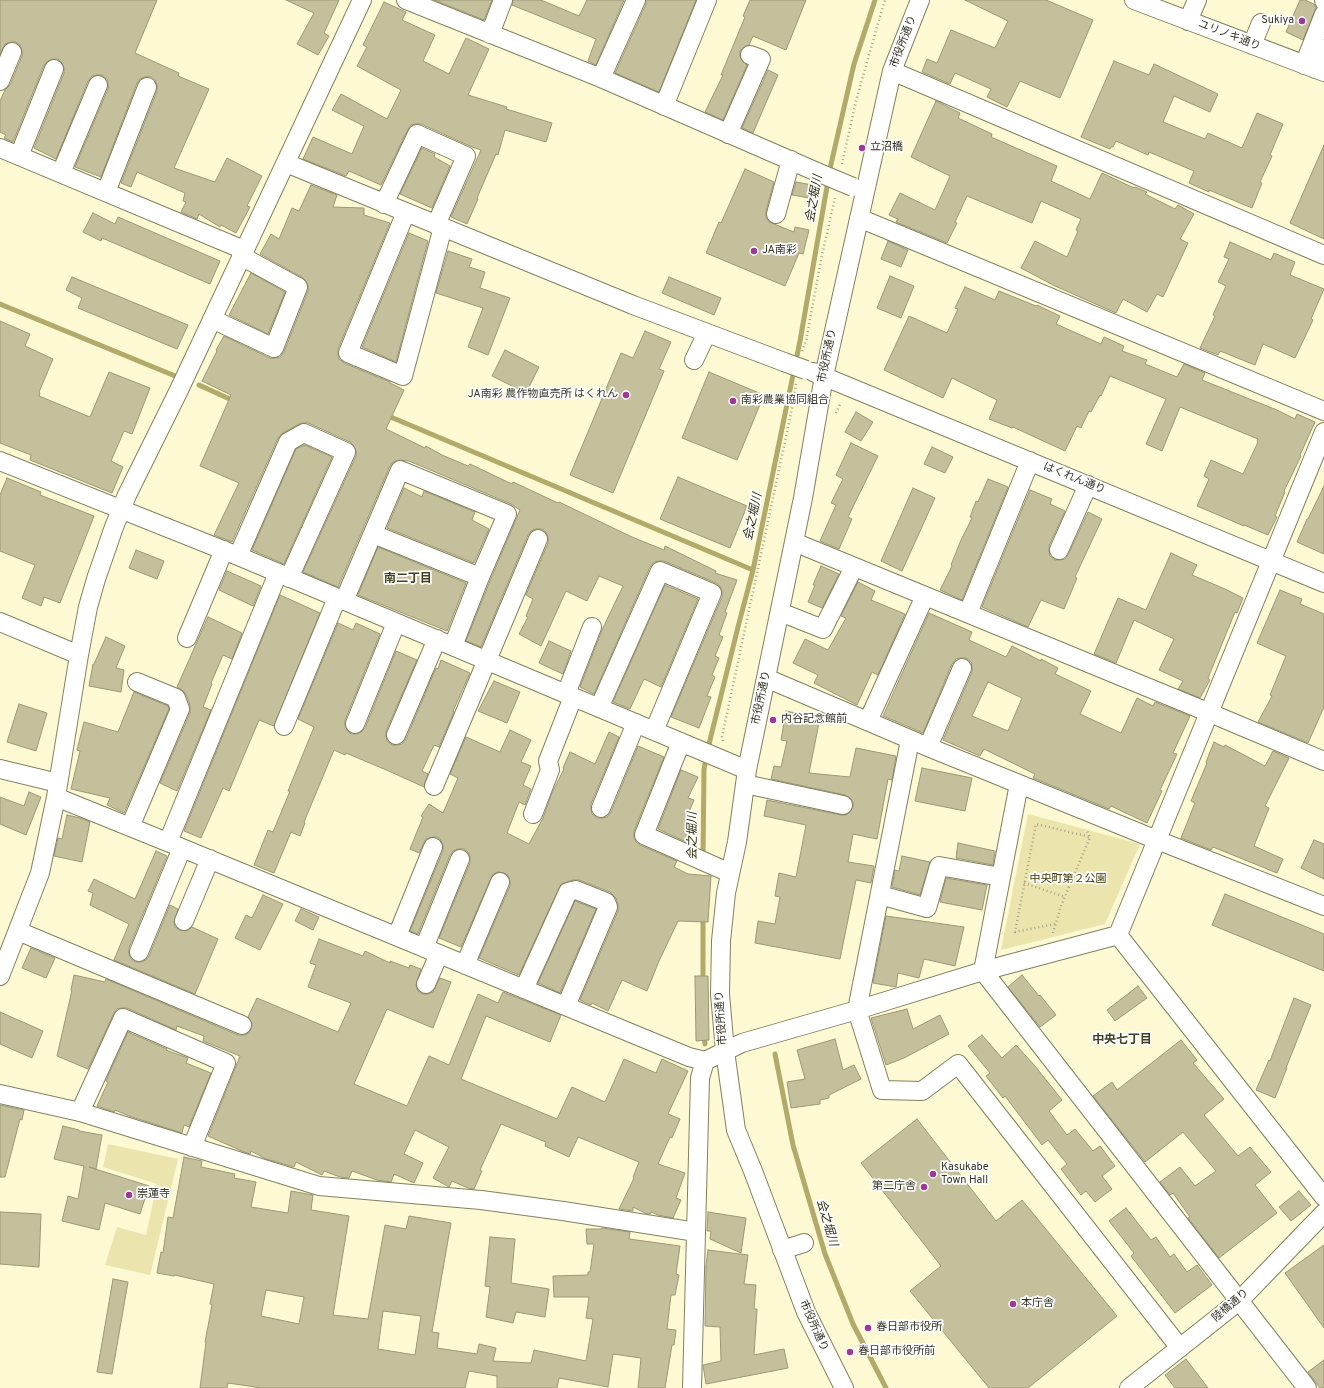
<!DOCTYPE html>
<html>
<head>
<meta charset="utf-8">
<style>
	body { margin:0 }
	canvas { display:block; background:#fcf9d3 }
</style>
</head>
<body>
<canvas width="1324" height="1388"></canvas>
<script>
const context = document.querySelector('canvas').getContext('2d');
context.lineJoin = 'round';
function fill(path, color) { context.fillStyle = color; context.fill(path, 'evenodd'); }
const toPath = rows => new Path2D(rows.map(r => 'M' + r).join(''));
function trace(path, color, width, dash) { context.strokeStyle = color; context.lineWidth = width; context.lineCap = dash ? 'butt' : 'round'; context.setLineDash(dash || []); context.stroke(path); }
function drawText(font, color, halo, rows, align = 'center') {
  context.font = font + ' Overpass,"Noto Sans JP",sans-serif'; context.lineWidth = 3.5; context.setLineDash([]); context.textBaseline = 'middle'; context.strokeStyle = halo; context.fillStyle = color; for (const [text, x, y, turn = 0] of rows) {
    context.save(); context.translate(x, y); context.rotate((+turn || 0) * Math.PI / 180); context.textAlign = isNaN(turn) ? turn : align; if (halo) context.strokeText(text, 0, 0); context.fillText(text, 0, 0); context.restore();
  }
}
const green = toPath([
	[1028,814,1140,844,1105,924,1001,950],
	[108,1144,178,1159,150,1275,105,1265,117,1227,146,1235,157,1184,103,1167]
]);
const stream = toPath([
	[829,173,854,64,875,0],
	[0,304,180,378],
	[199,385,234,401],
	[386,415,753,570],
	[703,858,704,769,710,740,739,623,753,570,800,341,828,181],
	[703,982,703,916],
	[704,1034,705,1044],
	[775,1054,793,1145,825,1254,853,1324,886,1388]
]);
const building = toPath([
	[0,0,157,0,135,53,179,73,178,76,209,89,174,168,215,182,227,158,262,176,247,206,250,207,236,233,221,225,220,227,199,214,197,219,181,212,186,202,183,201,185,193,137,172,131,187,121,183,157,91,157,85,155,80,151,77,145,77,140,79,137,83,101,177,75,167,108,89,108,84,107,79,102,75,97,75,92,76,88,81,56,159,34,148,64,73,64,68,62,63,58,59,53,59,48,61,44,65,13,142,4,138,6,135,0,132,0,101,5,90,10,85,22,56,22,51,20,45,16,42,11,42,5,44,0,54,0,0],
	[286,0,339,0,324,33,329,36,318,55,297,44,314,13,286,0],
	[434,0,492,0,484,20,434,0],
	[513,0,541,0,579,16,587,0,624,0,596,65,588,61,596,39,512,5,513,0],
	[646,0,696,0,659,92,615,73,646,4,646,0],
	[750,0,806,0,786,50,753,36,749,45,744,47,740,51,740,56,742,61,747,65,723,120,705,112,723,75,721,75,745,17,743,16,750,0],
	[965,0,1046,0,1093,20,1060,98,1020,81,1007,107,987,97,991,89,955,73,950,84,922,72,927,59,937,63,951,30,995,48,1008,21,965,0],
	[1300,0,1305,0,1314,4,1316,8,1303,40,1286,32,1300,0],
	[384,2,406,12,402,20,435,35,423,61,449,74,466,38,489,49,468,95,507,107,506,109,552,123,546,142,505,130,498,155,496,154,477,198,478,199,467,224,451,217,481,150,472,147,421,124,416,124,411,125,408,129,381,185,349,171,346,176,303,159,313,137,352,154,364,126,332,110,341,94,387,119,401,90,357,66,367,47,363,45,384,2],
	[1114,61,1149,75,1154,64,1218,94,1210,112,1174,96,1163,122,1205,139,1208,133,1242,148,1257,113,1283,124,1270,155,1272,156,1260,182,1262,183,1252,208,1209,190,1209,192,1189,183,1194,171,1149,152,1148,155,1116,141,1113,147,1111,147,1110,149,1081,137,1114,61],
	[768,70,778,75,753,133,742,128,768,70],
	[936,101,960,113,958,118,992,134,991,137,1057,166,1051,181,1090,199,1102,173,1134,188,1135,187,1147,192,1145,194,1175,209,1178,205,1194,214,1180,239,1188,243,1163,297,1157,294,1147,312,1123,299,1116,313,1055,286,1021,268,1035,241,1067,257,1078,231,1076,230,1081,219,1041,201,1032,223,967,196,955,222,957,223,947,243,896,222,898,219,889,215,900,193,935,210,950,176,911,157,936,101],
	[1324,145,1324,239,1290,223,1324,145],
	[422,148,435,154,434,157,450,166,432,208,400,194,422,148],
	[745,169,774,182,766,211,766,217,769,222,794,232,795,227,809,230,803,254,799,253,785,286,706,253,719,222,721,223,745,169],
	[796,182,818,186,815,199,792,195,796,182],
	[311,185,337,195,333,207,364,208,364,215,390,223,338,349,338,354,339,359,344,363,390,382,390,383,404,390,386,429,425,448,426,446,442,455,468,466,470,464,512,484,513,482,558,503,559,502,632,537,664,550,665,546,716,571,715,573,737,580,725,612,727,613,719,635,723,637,715,656,719,658,712,675,715,677,707,696,711,697,699,728,671,717,722,597,722,591,720,586,716,583,664,561,659,561,654,562,650,567,594,694,580,687,602,630,623,586,599,576,587,601,566,591,541,646,519,634,528,617,526,616,533,599,526,595,548,543,548,537,546,532,542,529,536,529,531,531,528,535,481,647,466,641,490,581,520,510,511,504,409,461,398,460,393,462,390,466,338,587,303,572,356,456,356,451,354,446,350,442,308,423,303,423,299,424,283,433,278,438,232,542,214,535,239,483,200,466,231,395,202,381,217,351,216,350,224,336,270,358,275,358,280,357,284,352,308,291,308,286,306,281,303,278,260,254,271,234,279,239,292,208,299,211,311,185],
	[93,213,115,224,118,217,220,261,210,284,102,238,101,241,83,232,93,213],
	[409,233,428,241,396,362,362,347,409,233],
	[888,241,908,250,901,267,881,259,888,241],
	[1230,242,1271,260,1274,253,1295,262,1290,275,1324,289,1311,319,1313,320,1295,358,1263,344,1255,365,1220,351,1218,355,1200,348,1215,316,1213,315,1226,286,1218,282,1229,259,1224,257,1230,242],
	[448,251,472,259,469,267,485,272,480,288,510,298,488,355,468,347,483,308,436,293,448,251],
	[251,273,285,292,268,334,229,315,251,273],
	[890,276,914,286,901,318,877,308,890,276],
	[72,277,188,325,177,349,78,308,82,298,66,290,72,277],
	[669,277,721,298,714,315,662,293,669,277],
	[965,287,995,300,999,291,1036,306,1037,305,1060,316,1056,324,1101,344,1104,337,1124,346,1122,351,1147,360,1145,364,1177,377,1184,364,1205,373,1202,380,1277,410,1295,419,1297,414,1315,422,1300,455,1301,456,1284,491,1285,492,1275,516,1277,517,1268,535,1244,525,1244,526,1197,506,1209,479,1204,476,1211,460,1243,474,1258,442,1257,441,1258,439,1180,407,1162,451,1146,444,1166,399,1110,376,1101,396,1100,395,1091,412,1089,411,1081,428,1077,426,1065,451,1013,427,1012,428,989,419,997,400,952,378,943,398,884,370,909,316,947,333,958,309,955,308,965,287],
	[0,321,30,334,25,346,53,359,39,392,40,393,39,396,90,417,109,372,150,388,132,434,124,431,111,461,123,467,112,493,30,460,31,455,0,443,0,321],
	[645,331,671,342,659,369,664,371,613,493,570,475,621,353,633,358,645,331],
	[505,350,539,367,526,393,492,376,505,350],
	[709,372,764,395,737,460,682,438,709,372],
	[856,412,873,422,861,441,845,432,856,412],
	[851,443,878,456,848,517,852,519,839,549,820,541,836,505,831,503,843,479,836,475,851,443],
	[305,445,332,457,284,564,252,550,296,449,305,445],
	[932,447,953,457,945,473,924,464,932,447],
	[678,477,747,506,730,548,660,519,678,477],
	[7,478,41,492,40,495,94,516,60,603,44,597,41,606,22,598,35,565,0,551,0,495,7,478],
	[988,479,1008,487,962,600,940,590,952,566,951,565,961,540,972,518,970,517,976,501,978,502,988,479],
	[1324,486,1324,554,1297,542,1307,519,1308,519,1324,486],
	[404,488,422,497,424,491,475,512,472,520,489,529,474,563,387,528,404,488],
	[913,488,935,498,902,571,881,561,913,488],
	[1030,490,1052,499,1050,504,1065,511,1049,546,1049,551,1050,556,1055,560,1060,560,1065,559,1068,555,1088,512,1102,519,1075,577,1077,578,1064,609,1041,600,1028,627,982,607,1030,490],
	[378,547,466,583,447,631,358,595,378,547],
	[136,550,164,561,157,579,129,568,136,550],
	[1171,553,1197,565,1192,575,1225,589,1243,598,1237,613,1235,612,1208,678,1210,680,1200,698,1178,689,1183,681,1159,670,1174,639,1134,620,1116,663,1094,654,1118,598,1146,610,1171,553],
	[821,566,839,574,822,608,808,602,815,585,813,585,821,566],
	[227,571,261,586,253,606,219,590,227,571],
	[858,582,875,591,871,600,905,614,878,675,872,672,857,705,814,683,818,675,793,663,805,639,828,650,846,618,841,616,858,582],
	[665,585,698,599,661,687,644,679,630,709,613,702,665,585],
	[1280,590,1302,599,1300,604,1324,614,1324,707,1308,743,1258,722,1272,696,1270,695,1286,656,1257,643,1280,590],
	[280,595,320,613,274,726,259,720,229,791,223,788,201,838,184,831,280,595],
	[929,613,972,632,969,640,1006,657,1012,646,1041,661,1041,659,1058,668,1055,674,1091,691,1080,714,1121,733,1137,698,1153,706,1155,702,1190,716,1173,753,1177,754,1160,790,1162,791,1147,823,1111,806,1109,809,1033,778,1035,774,984,749,980,756,943,740,972,672,972,666,971,662,966,658,960,658,956,659,952,664,923,733,883,716,929,613],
	[988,682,1022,698,1008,731,972,716,988,682],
	[208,617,242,633,232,659,223,655,211,683,212,684,203,707,211,710,177,791,160,783,190,713,190,705,186,694,183,691,177,687,208,617],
	[338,623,353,630,356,623,380,634,345,720,345,725,347,730,351,734,357,734,361,732,365,728,396,651,417,660,386,731,386,736,387,741,392,745,398,745,402,744,406,739,436,668,438,669,441,660,470,673,453,711,454,712,439,747,434,745,422,771,428,774,424,787,391,772,346,753,345,755,334,750,304,822,305,823,300,836,291,832,274,873,254,865,268,830,273,832,290,791,288,791,314,727,298,719,338,623],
	[106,637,125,646,116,668,124,670,121,692,89,686,93,664,94,664,106,637],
	[549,641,571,651,563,674,539,663,549,641],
	[494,681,520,692,507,723,478,711,494,681],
	[134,692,168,706,169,709,124,813,107,805,110,798,71,789,80,751,77,750,84,722,118,732,134,692],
	[19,704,47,713,36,751,7,742,19,704],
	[786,711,820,718,809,773,850,777,856,748,896,756,892,780,888,779,877,839,853,834,848,862,874,866,871,883,856,880,840,959,755,943,758,921,775,924,780,897,775,896,779,873,796,877,806,825,764,816,767,800,841,815,846,815,850,812,853,807,853,802,850,798,845,795,771,779,774,766,781,767,787,741,781,740,786,711],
	[510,730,531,740,521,762,531,766,523,785,531,789,525,805,519,802,507,833,529,844,543,818,552,793,564,769,563,768,570,752,595,764,609,732,619,737,591,804,591,809,592,814,597,818,602,818,607,817,611,812,638,746,664,757,634,831,634,837,636,842,640,845,677,861,674,867,688,874,711,876,708,922,678,921,659,961,647,991,622,980,608,1011,592,1003,591,1005,580,1000,618,911,618,904,616,898,610,892,579,880,573,880,561,884,519,975,479,958,510,886,510,880,508,875,504,873,498,872,493,874,491,878,461,947,439,938,470,863,470,857,468,852,464,849,458,849,453,851,450,855,418,934,410,931,443,851,443,846,441,840,437,837,432,837,426,839,419,853,410,849,423,817,421,816,429,804,443,813,458,778,450,774,466,737,500,752,510,730],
	[1214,742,1224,747,1225,745,1265,766,1273,751,1289,758,1265,806,1269,808,1254,846,1283,859,1277,873,1213,847,1211,850,1181,838,1195,803,1191,801,1207,763,1206,762,1214,742],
	[922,768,972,778,965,811,915,801,922,768],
	[681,770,698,777,688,798,694,800,685,821,693,825,686,842,658,829,681,770],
	[29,792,41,797,26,835,0,824,0,797,24,806,29,792],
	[67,815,80,818,90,822,82,862,54,856,58,838,62,839,67,815],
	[1314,840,1324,844,1324,879,1301,868,1314,840],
	[958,843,995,851,993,865,956,858,958,843],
	[156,851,167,856,129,948,129,954,131,959,135,962,141,962,146,960,149,956,170,905,178,909,174,922,175,927,180,930,186,931,192,927,218,939,195,994,114,960,129,924,90,905,93,893,88,891,94,879,135,899,156,851],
	[902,856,930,862,920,895,892,887,895,870,899,871,902,856],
	[946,878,987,885,982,910,940,902,946,878],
	[1225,894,1324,934,1324,971,1212,925,1225,894],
	[263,895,283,904,260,950,235,938,246,915,252,918,263,895],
	[575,901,596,909,560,993,538,983,575,901],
	[301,909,319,917,313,930,295,921,301,909],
	[886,916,964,927,955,966,924,959,919,978,898,973,896,987,873,983,886,916],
	[319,939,363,956,365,951,390,963,390,961,409,968,410,965,421,969,416,985,418,991,422,994,428,994,433,992,440,978,451,982,433,1028,387,1009,354,1084,407,1106,429,1056,449,1065,478,994,498,1003,503,992,561,1015,550,1042,486,1016,461,1079,557,1119,572,1087,605,1102,624,1059,656,1073,662,1059,688,1071,668,1114,680,1119,672,1138,670,1137,658,1164,685,1173,676,1198,681,1200,673,1218,658,1215,651,1212,650,1214,647,1214,633,1207,633,1211,619,1209,634,1178,633,1177,639,1162,578,1137,569,1157,545,1146,546,1142,501,1124,480,1170,482,1171,474,1189,468,1188,452,1181,449,1187,433,1178,449,1147,415,1130,404,1154,423,1163,414,1183,394,1174,391,1182,377,1180,352,1171,349,1178,340,1177,324,1171,322,1175,296,1162,294,1167,266,1159,251,1151,250,1154,244,1152,208,1136,240,1056,203,1041,204,1036,177,1026,176,1030,127,1008,122,1008,117,1009,114,1013,88,1069,57,1056,72,990,71,990,74,975,105,982,106,979,238,1035,244,1035,249,1033,251,1029,252,1023,248,1017,257,998,338,1032,351,1003,308,987,316,965,310,963,319,939],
	[31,948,55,958,46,978,22,968,31,948],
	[1022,975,1039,996,1040,995,1056,1015,1040,1027,1008,987,1022,975],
	[695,976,708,976,709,1040,696,1041,695,976],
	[1138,986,1147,998,1115,1021,1107,1010,1138,986],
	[1294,998,1311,1005,1286,1068,1287,1068,1275,1098,1256,1090,1269,1060,1270,1061,1294,998],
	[907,1009,913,1029,940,1015,949,1034,904,1058,886,1065,871,1018,907,1009],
	[0,1012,43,1031,32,1058,0,1044,0,1012],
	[128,1032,167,1049,166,1050,188,1058,186,1063,211,1073,189,1127,184,1125,182,1133,129,1116,115,1110,114,1112,97,1106,108,1082,106,1081,108,1076,128,1032],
	[982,1035,1002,1058,1016,1045,1035,1066,1062,1100,1049,1111,1067,1135,1075,1129,1093,1151,1100,1146,1115,1166,1102,1176,1112,1189,1095,1202,1086,1191,1081,1195,1061,1169,1067,1164,1048,1140,1042,1145,1005,1096,1003,1098,986,1076,990,1073,968,1046,982,1035],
	[835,1039,843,1070,854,1065,861,1079,829,1095,829,1098,820,1100,820,1104,791,1108,787,1082,805,1079,797,1050,835,1039],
	[1181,1040,1197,1060,1193,1063,1224,1099,1204,1115,1238,1156,1250,1147,1271,1172,1255,1185,1277,1213,1219,1258,1188,1218,1190,1217,1173,1193,1170,1195,1160,1182,1180,1167,1195,1186,1216,1171,1183,1132,1145,1162,1093,1096,1112,1082,1117,1090,1181,1040],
	[0,1105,24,1110,22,1120,20,1119,5,1177,0,1177,0,1105],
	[917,1119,996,1221,1022,1200,1117,1316,1028,1388,989,1388,910,1291,941,1266,861,1163,917,1119],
	[63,1126,79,1130,79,1131,102,1135,96,1169,89,1167,149,1186,140,1214,105,1203,99,1230,62,1221,68,1196,78,1199,84,1166,54,1159,63,1126],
	[184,1157,202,1161,201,1167,235,1174,234,1178,256,1182,251,1207,288,1213,291,1191,313,1195,311,1210,349,1216,333,1315,368,1319,385,1225,406,1229,409,1216,451,1223,432,1332,439,1333,437,1348,477,1354,479,1344,496,1348,493,1361,531,1363,534,1350,586,1361,593,1319,586,1318,589,1297,554,1297,553,1276,588,1275,588,1272,590,1272,594,1244,587,1244,586,1229,602,1229,602,1228,630,1232,629,1239,680,1246,676,1274,679,1275,675,1295,671,1295,667,1329,676,1330,674,1345,672,1345,665,1388,638,1388,641,1358,613,1354,608,1387,559,1378,557,1388,497,1388,497,1376,469,1371,465,1388,262,1388,228,1383,227,1388,200,1388,206,1342,205,1342,212,1305,210,1304,214,1284,175,1275,174,1276,157,1273,161,1252,163,1253,168,1217,173,1218,184,1157],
	[266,1290,304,1297,299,1324,261,1316,266,1290],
	[383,1311,421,1316,415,1355,378,1349,383,1311],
	[1299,1191,1311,1205,1291,1221,1279,1207,1299,1191],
	[1126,1208,1151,1240,1156,1237,1170,1257,1174,1254,1187,1272,1197,1265,1212,1285,1175,1313,1131,1256,1134,1253,1109,1221,1126,1208],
	[0,1212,41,1214,39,1267,0,1264,0,1212],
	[708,1212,746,1218,741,1253,710,1239,711,1231,707,1231,708,1212],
	[490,1237,515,1239,511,1283,549,1289,545,1317,516,1312,513,1323,486,1317,490,1287,485,1286,490,1237],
	[1324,1245,1324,1328,1285,1273,1324,1245],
	[708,1250,748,1255,744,1284,756,1285,754,1309,757,1309,754,1355,784,1349,788,1368,706,1384,703,1365,721,1361,720,1327,705,1326,706,1266,708,1250],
	[113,1279,128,1282,112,1374,97,1372,113,1279],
	[1186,1359,1208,1388,1175,1388,1165,1375,1186,1359],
	[1324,1360,1324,1388,1320,1388,1308,1372,1324,1360]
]);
const path = toPath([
	[842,164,856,101,877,27,885,0],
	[802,351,806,341,822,255,835,198],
	[836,413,841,402],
	[723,741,722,737,793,404,796,384],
	[1024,883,1065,897],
	[1055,924,1015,932,1036,824,1090,837],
	[1053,933,1061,906,1090,837,1087,831]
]);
const minor = toPath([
	[406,0,601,78,817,172],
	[1134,0,1324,72],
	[1324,0,1324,1],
	[1188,21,1197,0],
	[490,34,503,0],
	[1252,45,1261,23],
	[1304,65,1324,14],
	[1315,69,1324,49],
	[892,71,1324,255],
	[601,78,636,0],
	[0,81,12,52],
	[664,106,707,0],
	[728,134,761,59,750,55],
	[0,148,244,250],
	[19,156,54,69],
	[286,163,633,305,784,362],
	[61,173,98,85],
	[106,192,147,87],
	[384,204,417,134,466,156,436,225],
	[406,212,348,353,403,376,443,227],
	[776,214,791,160],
	[859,218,1324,411],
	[212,319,274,348,298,287,241,256],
	[694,360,707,333],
	[813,372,1324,583],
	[0,461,238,556,747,770],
	[373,534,480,577],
	[794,542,1210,713,1324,761],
	[1059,550,1088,485],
	[238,556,288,442,304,433,346,452,289,578],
	[344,601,400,470,507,514,480,577,453,646],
	[780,612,823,629,854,567],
	[968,613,1030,461],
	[0,622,79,655],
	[187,638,224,550],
	[766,678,928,747,1157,840,1324,906],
	[566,694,592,627],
	[599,708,660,571,712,593,654,731],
	[868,721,925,596],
	[355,724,396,623],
	[284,726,337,598],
	[396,735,437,639],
	[910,740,857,1010,882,1090,922,1091,958,1064,1180,1348],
	[681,742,644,835,730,873],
	[928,747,962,668],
	[0,769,58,783],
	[745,784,843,805],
	[1019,784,983,971,1307,1388],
	[434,786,538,539],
	[56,797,182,848,689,1057,705,1061,742,1043,857,1010,983,971,1118,935],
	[601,808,636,723],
	[533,814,550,770,548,761,573,697],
	[130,827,180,709,176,698,137,682],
	[168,842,278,573],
	[880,895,927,908,939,866,1001,877],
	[184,921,210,859],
	[18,931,242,1025],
	[1118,935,1324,432],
	[1118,935,1324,1197],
	[397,936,433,847],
	[424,948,460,859],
	[139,952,182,848],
	[465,965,500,882],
	[0,976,40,873,56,797,79,655,88,607,96,579,114,527,127,495,179,390,362,0],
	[426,984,439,954],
	[524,989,568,892,576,890,606,902,608,907,566,1006],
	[0,1094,80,1112,319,1186,481,1200,563,1211,696,1232],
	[80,1112,123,1018,226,1063,192,1147],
	[782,1250,804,1243],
	[692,1388,700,1078,705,1061],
	[844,1388,806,1312,753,1171,736,1130,725,1051,720,994,721,941,726,893,737,842,747,770,803,498,824,376,892,71,920,0],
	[1129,1388,1239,1301,1324,1213]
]);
const minorBridge = toPath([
	[817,172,853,187],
	[784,362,806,370]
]);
const markers = [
	[1302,21,4,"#9f379a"],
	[862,148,4,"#9f379a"],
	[754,251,4,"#9f379a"],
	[626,395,4,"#9f379a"],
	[733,401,4,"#9f379a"],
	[773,720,4,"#9f379a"],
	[933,1174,4,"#9f379a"],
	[924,1187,4,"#9f379a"],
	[129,1195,4,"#9f379a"],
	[1013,1304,4,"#9f379a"],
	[868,1328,4,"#9f379a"],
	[850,1352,4,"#9f379a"]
];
const poiNames = [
	["Sukiya",1294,21,"right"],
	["立沼橋",870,148],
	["JA南彩",762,251],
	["JA南彩 農作物直売所 はくれん",618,395,"right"],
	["南彩農業協同組合",741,401],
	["内谷記念館前",781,720],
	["Kasukabe",941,1168],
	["Town Hall",941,1181],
	["第二庁舎",916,1187,"right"],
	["崇蓮寺",137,1195],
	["本庁舎",1021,1304],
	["春日部市役所",876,1328],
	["春日部市役所前",858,1352]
];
const streetNames = [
	["ユリノキ通り",1229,36,21],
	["市役所通り",904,42,-69],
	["市役所通り",828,356,-78],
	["はくれん通り",1074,479,22],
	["市役所通り",762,698,-78],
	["市役所通り",722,1018,-94],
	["陸橋通り",1231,1306,-41],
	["市役所通り",813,1326,66]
];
const parkNames = [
	["中央町第２公園",1068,880]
];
const waterNames = [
	["会之堀川",815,199,-80],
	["会之堀川",754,517,-78],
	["会之堀川",694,836,-90],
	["会之堀川",826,1223,74]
];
const neighbourhoodNames = [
	["南二丁目",408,580],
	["中央七丁目",1122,1041]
];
fill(green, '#ebe5ad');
trace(stream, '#b1aa68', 5);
fill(building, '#c4c09c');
trace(building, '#9c9875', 1);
trace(minor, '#84805e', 20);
trace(path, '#a4a286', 2.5, [1, 3]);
trace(minor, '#fff', 18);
trace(minorBridge, '#84805e', 20, []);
trace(minorBridge, '#fff', 18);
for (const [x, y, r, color] of markers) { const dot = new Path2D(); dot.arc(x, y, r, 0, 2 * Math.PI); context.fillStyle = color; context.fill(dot); trace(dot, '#fff', 1.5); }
drawText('11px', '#343224', '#fff', poiNames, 'left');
drawText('11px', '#343224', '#fff', streetNames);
drawText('11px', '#403902', '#fff', parkNames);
drawText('italic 12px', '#2f2b0d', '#fff', waterNames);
drawText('bold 12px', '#433f1f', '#fff', neighbourhoodNames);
</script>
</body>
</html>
